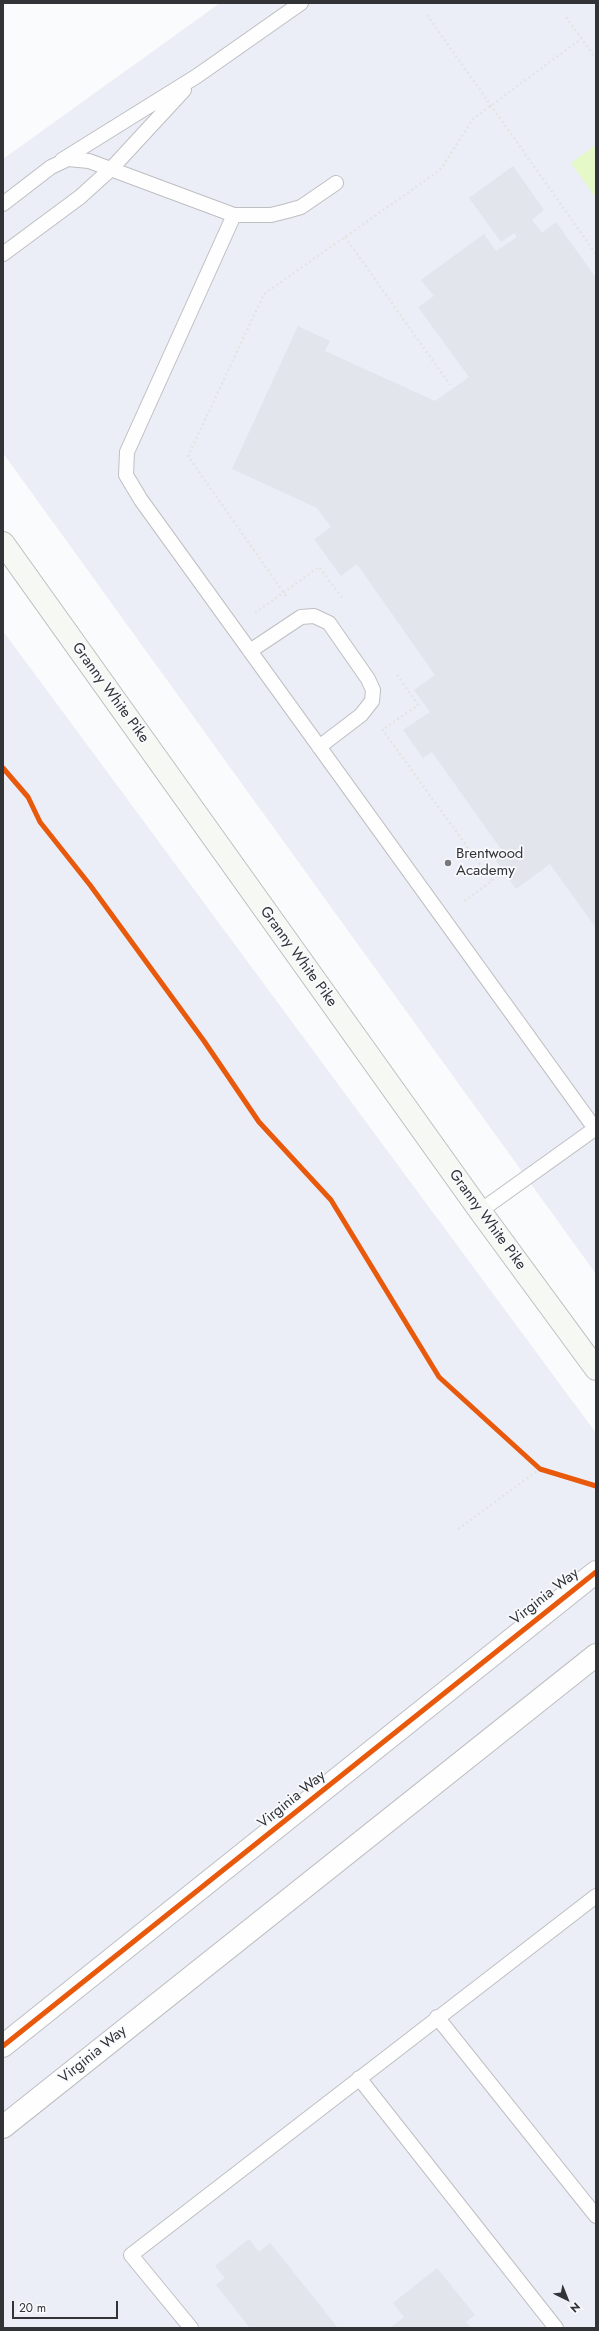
<!DOCTYPE html>
<html>
<head>
<meta charset="utf-8">
<style>
	body { margin:0 }
	#map { position:relative; width:599px; height:2331px; overflow:hidden; background:#fafbfd; font-family:Jost,sans-serif }
	canvas { display:block }
	.frame { position:absolute; inset:0; border:4px solid #323336; pointer-events:none }
	.north { position:absolute; left:547px; top:2279px; width:40px; height:40px; -webkit-text-stroke:3px #f9fafe; paint-order:stroke; rotate:137deg; font-size:11px; font-weight:700; line-height:16px; text-align:center; color:#323336 }
	.north::after { content:''; display:block; margin:auto; width:14px; height:18px; background:#323336; clip-path:polygon(50% 0,100% 100%,50% 72%,0 100%) }
	.scale { position:absolute; left:12px; top:2301px; width:106px; height:18px; box-sizing:border-box; border:2px solid #323336; border-top:0; padding-left:5px; font-size:12px; line-height:14px; white-space:nowrap; color:#323336; -webkit-text-stroke:3px #f9fafe; paint-order:stroke }
</style>
</head>
<body>
<div id="map">
<canvas width="599" height="2331"></canvas>
<div class="frame"></div>
<div class="north">N</div>
<div class="scale">20 m</div>
</div>
<script>
const context = document.querySelector('canvas').getContext('2d');
context.lineJoin = 'round';
function fill(path, color) { context.fillStyle = color; context.fill(path, 'evenodd'); }
const toPath = rows => new Path2D(rows.map(r => 'M' + r).join(''));
function trace(path, color, width, dash) { context.strokeStyle = color; context.lineWidth = width; context.lineCap = dash ? 'butt' : 'round'; context.setLineDash(dash || []); context.stroke(path); }
function drawText(font, color, halo, rows, align = 'center') {
  context.font = font + ' Jost,sans-serif'; context.lineWidth = 3.5; context.setLineDash([]); context.textBaseline = 'middle'; context.strokeStyle = halo; context.fillStyle = color; for (const [text, x, y, turn = 0] of rows) {
    context.save(); context.translate(x, y); context.rotate((+turn || 0) * Math.PI / 180); context.textAlign = isNaN(turn) ? turn : align; if (halo) context.strokeText(text, 0, 0); context.fillText(text, 0, 0); context.restore();
  }
}
const built = toPath([
	[220,3,596,3,596,1274,3,453,3,159],
	[3,631,596,1433,596,2328,3,2328]
]);
const green = toPath([
	[596,145,596,198,571,163]
]);
const building = toPath([
	[513,166,544,210,532,220,542,233,556,222,596,278,596,928,550,864,516,889,494,858,503,852,432,752,423,758,403,730,430,712,414,690,435,675,357,564,341,576,314,539,331,527,317,508,232,469,298,326,330,341,325,351,435,401,469,377,418,307,434,296,421,280,484,234,496,251,517,237,514,233,501,242,469,198],
	[249,2239,259,2252,270,2243,338,2328,250,2328,216,2285,225,2278,215,2266],
	[437,2268,475,2315,466,2322,471,2328,390,2328,404,2317,393,2303]
]);
const path = toPath([
	[427,15,596,254],
	[566,17,596,59],
	[345,237,450,385],
	[286,596,188,456,264,294,440,170,473,119,581,39],
	[255,613,319,567,343,599],
	[385,728,418,705,397,675],
	[382,729,492,881],
	[464,901,500,875],
	[458,1529,540,1469]
]);
const service = toPath([
	[62,160,197,76,301,3],
	[3,204,51,167,68,159,89,161,234,215,271,215,287,211,301,207,336,183],
	[234,215,127,452,126,475,141,500,596,1130],
	[3,254,80,197,111,169,184,90],
	[250,651,301,617,314,616,329,623,368,679,373,690,372,701,361,715,319,747],
	[480,1211,596,1128],
	[437,2017,596,2216],
	[359,2078,556,2328],
	[191,2328,131,2255,596,1896]
]);
const minor = toPath([
	[3,2046,596,1572],
	[3,2127,596,1655]
]);
const secondary = toPath([
	[3,543,480,1211,596,1369]
]);
const cycleway = toPath([
	[3,768,28,797,40,822,90,885,204,1041,259,1122,331,1200,439,1377,540,1469,596,1486],
	[3,2046,596,1572]
]);
const markers = [
	[448,863,4,"#78797c"]
];
const streetNames = [
	["Granny White Pike",110,693,54],
	["Granny White Pike",298,957,54],
	["Granny White Pike",487,1220,54],
	["Virginia Way",545,1597,-38],
	["Virginia Way",292,1800,-39],
	["Virginia Way",93,2055,-39]
];
const poiNames = [
	["Brentwood",456,854],
	["Academy",456,871]
];
fill(built, '#ebeef6');
fill(green, '#e5f8c8');
fill(building, '#e3e5ec');
trace(service, '#bebfc2', 16);
trace(minor, '#bebfc2', 24);
trace(secondary, '#bebfc2', 24);
trace(path, '#e4e4e4', 2.5, [2, 3]);
trace(service, '#fefeff', 14);
trace(minor, '#fefeff', 22);
trace(secondary, '#f6f8f4', 22);
trace(cycleway, '#e8590c', 5);
for (const [x, y, r, color] of markers) { const dot = new Path2D(); dot.arc(x, y, r, 0, 2 * Math.PI); context.fillStyle = color; context.fill(dot); trace(dot, '#f9fafe', 1.5); }
drawText('15px', '#323336', '#f9fafe', streetNames);
drawText('15px', '#323336', '#f9fafe', poiNames, 'left');
</script>
</body>
</html>
